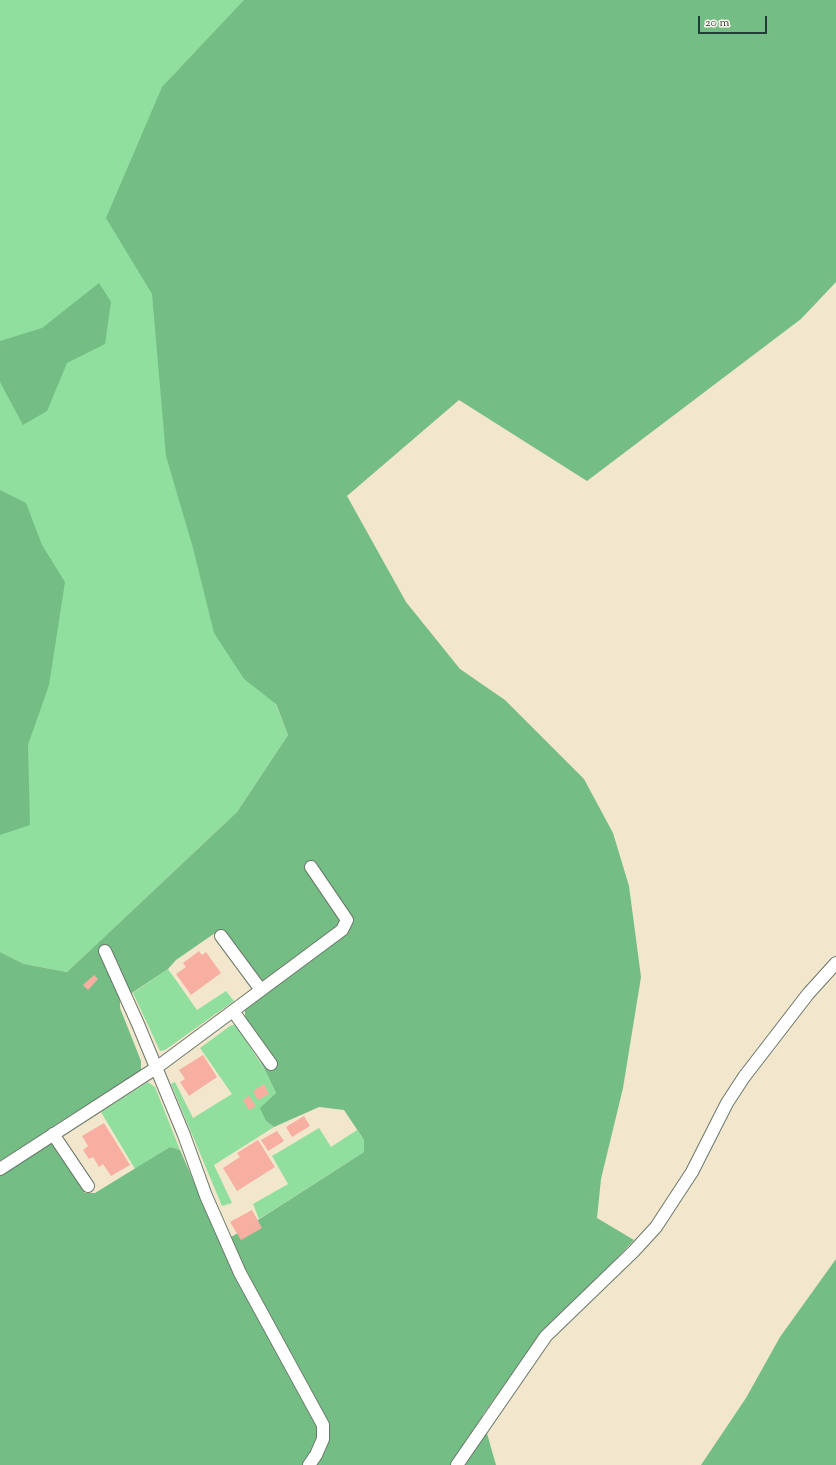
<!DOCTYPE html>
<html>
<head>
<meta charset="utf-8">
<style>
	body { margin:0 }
	#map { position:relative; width:836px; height:1465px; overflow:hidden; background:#f2e6cc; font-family:"Sorts Mill Goudy",serif }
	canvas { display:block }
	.scale { position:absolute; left:698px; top:16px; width:69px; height:18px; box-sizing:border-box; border:2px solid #1f3d34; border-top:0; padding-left:5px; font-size:12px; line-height:14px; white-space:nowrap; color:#1f3d34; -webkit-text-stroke:3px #fbf7ec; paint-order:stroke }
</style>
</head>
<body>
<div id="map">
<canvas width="836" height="1465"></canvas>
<div class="scale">20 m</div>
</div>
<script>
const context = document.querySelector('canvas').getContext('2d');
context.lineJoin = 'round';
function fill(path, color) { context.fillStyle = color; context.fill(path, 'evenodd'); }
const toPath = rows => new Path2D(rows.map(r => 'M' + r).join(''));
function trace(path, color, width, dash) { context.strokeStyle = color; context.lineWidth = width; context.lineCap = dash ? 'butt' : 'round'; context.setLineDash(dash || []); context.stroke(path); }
const green = toPath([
	[0,0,280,0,181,467,288,735,237,812,67,972,24,964,0,952],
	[168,969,197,1010,226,991,234,1001,165,1050,160,1051,133,993],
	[236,1024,266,1072,276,1093,266,1121,274,1127,214,1165,232,1203,222,1206,171,1084,175,1082,193,1118,232,1094,200,1048,230,1026],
	[148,1082,155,1087,180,1150,170,1147,135,1169,101,1112],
	[319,1128,331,1147,357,1130,364,1140,364,1152,259,1219,253,1204,288,1184,272,1156]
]);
const forest = toPath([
	[244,0,836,0,836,282,801,319,587,481,459,400,347,496,406,602,460,669,505,700,584,779,613,833,629,886,641,977,623,1088,601,1179,597,1218,634,1240,601,1275,543,1331,482,1416,496,1465,0,1465,0,952,24,964,67,972,237,812,288,735,276,704,244,679,214,633,193,548,166,456,152,294,106,218,162,87],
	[215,933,225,934,259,980,245,1010,245,1017,255,1033,256,1054,266,1072,276,1093,260,1108,266,1121,274,1127,319,1107,344,1110,364,1140,364,1152,233,1236,219,1239,180,1150,170,1147,95,1193,85,1193,51,1143,49,1129,141,1071,141,1061,120,1008,120,1001,168,969,176,960],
	[99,283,111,302,105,344,67,363,47,411,23,425,0,382,0,341,42,328],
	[0,490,26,503,42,545,65,582,49,685,28,745,30,825,0,835],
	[836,1259,836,1465,701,1465,746,1398,780,1337]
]);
const building = toPath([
	[199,951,202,955,206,952,221,973,191,995,176,974,186,967,183,963],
	[94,975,98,979,88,990,83,985],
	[203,1055,217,1077,189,1096,180,1082,185,1079,179,1070],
	[264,1084,269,1094,258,1100,253,1091],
	[249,1096,256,1106,249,1110,243,1100],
	[304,1116,310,1126,292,1137,286,1127],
	[104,1123,130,1165,111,1176,103,1164,99,1167,93,1157,89,1159,83,1150,88,1146,82,1136],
	[277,1131,284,1141,268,1151,261,1140],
	[258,1140,275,1167,237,1191,223,1168,240,1157,237,1153],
	[252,1210,262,1228,241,1240,230,1222]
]);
const service = toPath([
	[221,936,261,990],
	[105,951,138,1024,184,1135,206,1196,240,1273,323,1425,323,1439,316,1455,309,1465],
	[233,1011,271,1064],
	[53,1134,88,1186],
	[0,1169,156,1068,342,930,347,920,311,867],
	[457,1465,546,1336,634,1251,656,1227,692,1172,727,1103,744,1077,808,994,836,963]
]);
fill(green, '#91df9e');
fill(forest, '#74be85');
fill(building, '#f7afa2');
trace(service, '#697869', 14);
trace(service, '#fff', 12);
</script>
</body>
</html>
